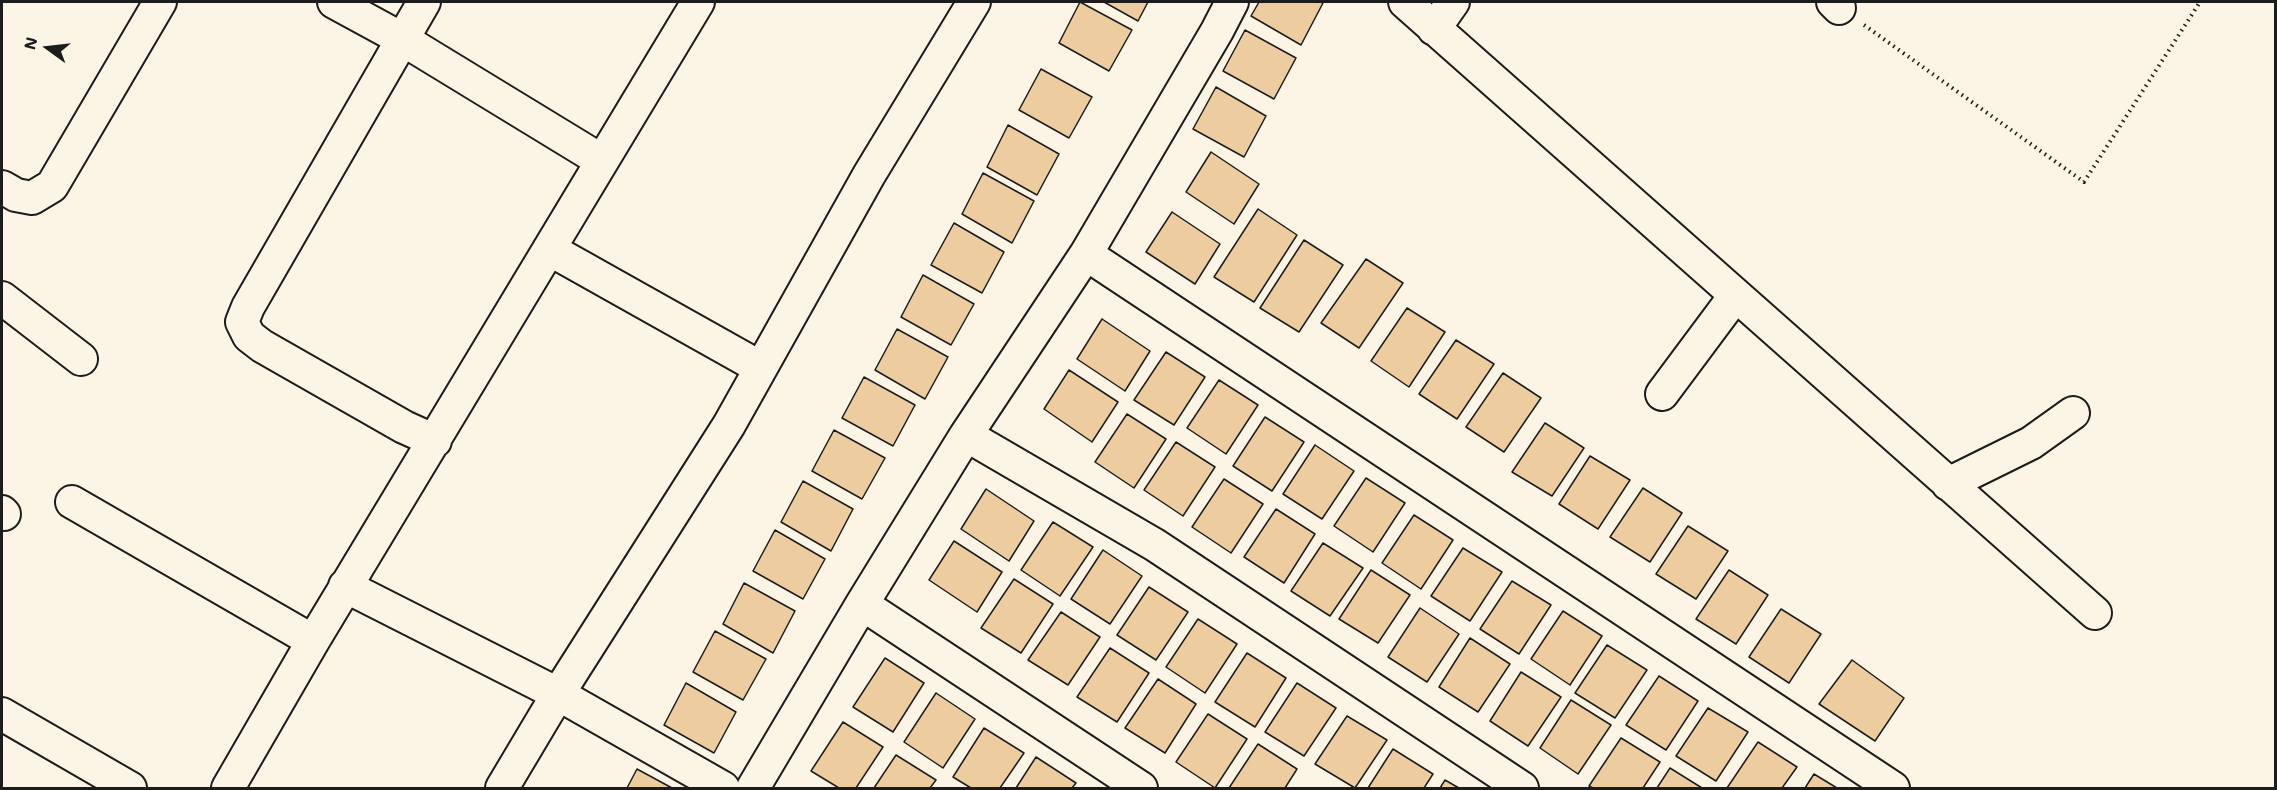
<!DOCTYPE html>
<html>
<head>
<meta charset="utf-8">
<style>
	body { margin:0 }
	#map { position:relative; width:2277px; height:790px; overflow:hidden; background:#fcf5e5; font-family:Mali,sans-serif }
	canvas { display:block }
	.frame { position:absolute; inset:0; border:3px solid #1c1c1c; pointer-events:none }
	.north { position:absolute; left:18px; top:18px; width:60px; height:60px; -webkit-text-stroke:4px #fcf5e5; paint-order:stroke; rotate:285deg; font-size:16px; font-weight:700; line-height:24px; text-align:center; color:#1c1c1c }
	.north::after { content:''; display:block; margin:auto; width:21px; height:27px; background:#1c1c1c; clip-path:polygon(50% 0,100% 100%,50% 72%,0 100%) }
</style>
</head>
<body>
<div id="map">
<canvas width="2277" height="790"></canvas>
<div class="frame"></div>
<div class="north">N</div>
</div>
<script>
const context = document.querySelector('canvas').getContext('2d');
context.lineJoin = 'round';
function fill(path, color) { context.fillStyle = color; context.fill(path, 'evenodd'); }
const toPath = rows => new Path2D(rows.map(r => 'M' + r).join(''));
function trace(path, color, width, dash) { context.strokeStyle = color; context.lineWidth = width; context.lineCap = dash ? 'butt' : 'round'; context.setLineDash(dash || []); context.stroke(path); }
const building = toPath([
	[1080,2,1132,30,1109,71,1059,43,1080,2],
	[1104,2,1148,2,1138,21,1104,2],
	[1259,2,1320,2,1323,3,1301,45,1251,16,1259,2],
	[1245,30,1296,58,1274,99,1223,71,1245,30],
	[1041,69,1092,97,1069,138,1019,110,1041,69],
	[1216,87,1266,116,1244,157,1193,129,1216,87],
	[1008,125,1059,154,1037,195,987,167,1008,125],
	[1211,152,1259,184,1234,224,1186,192,1211,152],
	[983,173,1034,201,1012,243,962,214,983,173],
	[1258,209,1297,235,1254,302,1214,277,1258,209],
	[1172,212,1220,244,1195,284,1146,252,1172,212],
	[954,223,1004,252,982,293,931,265,954,223],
	[1304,240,1343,265,1299,332,1260,308,1304,240],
	[1366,259,1403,283,1359,348,1321,323,1366,259],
	[923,275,974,304,951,345,901,317,923,275],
	[1407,308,1445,332,1409,387,1371,361,1407,308],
	[1102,319,1150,351,1125,391,1077,359,1102,319],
	[897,329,948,357,925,399,875,370,897,329],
	[1456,340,1494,364,1457,419,1419,394,1456,340],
	[1166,352,1205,377,1174,425,1134,400,1166,352],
	[1069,370,1118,402,1092,442,1044,409,1069,370],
	[1503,373,1541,398,1504,452,1466,427,1503,373],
	[864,377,915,405,893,446,842,418,864,377],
	[1219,380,1258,405,1226,454,1187,428,1219,380],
	[1127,414,1166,439,1134,488,1095,462,1127,414],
	[1265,417,1304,442,1272,491,1233,466,1265,417],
	[1545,423,1584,448,1552,496,1512,472,1545,423],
	[834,430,885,458,862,499,812,471,834,430],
	[1176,442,1215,467,1183,516,1144,490,1176,442],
	[1315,445,1354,471,1322,519,1283,494,1315,445],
	[1590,456,1630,480,1598,529,1559,504,1590,456],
	[1366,478,1405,503,1373,552,1334,526,1366,478],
	[1224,479,1263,504,1231,553,1192,527,1224,479],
	[803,481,853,509,831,551,781,522,803,481],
	[1643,488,1682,513,1650,562,1610,537,1643,488],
	[986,489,1034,521,1009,561,961,529,986,489],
	[1276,509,1315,534,1284,583,1244,557,1276,509],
	[1414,515,1453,540,1421,589,1382,563,1414,515],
	[1053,522,1093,547,1060,596,1021,570,1053,522],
	[1688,526,1728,551,1696,599,1656,574,1688,526],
	[775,530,825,559,803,599,753,571,775,530],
	[954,541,1002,572,977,612,929,580,954,541],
	[1323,543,1363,568,1330,616,1291,591,1323,543],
	[1463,548,1502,572,1470,621,1431,596,1463,548],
	[1103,550,1142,576,1110,624,1071,599,1103,550],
	[1371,570,1410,595,1378,643,1339,619,1371,570],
	[1729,570,1768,595,1736,644,1696,619,1729,570],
	[1014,579,1053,604,1021,653,981,628,1014,579],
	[1512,581,1551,605,1519,654,1480,629,1512,581],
	[744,583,795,611,773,653,723,624,744,583],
	[1149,587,1188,612,1156,660,1117,635,1149,587],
	[1420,608,1459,634,1427,682,1388,657,1420,608],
	[1781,609,1821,634,1789,683,1749,657,1781,609],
	[1563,611,1602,636,1570,685,1531,659,1563,611],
	[1061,612,1100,637,1068,685,1028,660,1061,612],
	[1198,619,1237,644,1205,693,1166,667,1198,619],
	[715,631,766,659,743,700,693,672,715,631],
	[1470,638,1510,664,1478,712,1439,687,1470,638],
	[1607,645,1647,670,1615,718,1575,693,1607,645],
	[1110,648,1149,673,1117,722,1077,697,1110,648],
	[1247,653,1286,678,1255,727,1215,702,1247,653],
	[885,658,924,683,893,732,853,707,885,658],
	[1852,660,1904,698,1875,741,1819,704,1852,660],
	[1521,672,1561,697,1528,746,1490,721,1521,672],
	[1659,676,1698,701,1666,750,1626,725,1659,676],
	[1158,679,1196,704,1165,753,1125,728,1158,679],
	[686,683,736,712,714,753,664,725,686,683],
	[1297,683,1336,708,1304,756,1265,732,1297,683],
	[936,693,975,719,943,768,904,742,936,693],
	[1571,700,1611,725,1578,774,1540,748,1571,700],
	[1708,708,1748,732,1716,781,1676,756,1708,708],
	[1208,714,1247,739,1215,788,1176,762,1208,714],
	[1347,716,1387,740,1355,788,1315,764,1347,716],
	[843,722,883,747,856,788,839,788,811,771,843,722],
	[984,728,1024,753,1000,788,971,788,953,777,984,728],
	[1621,738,1660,762,1643,788,1593,788,1589,786,1621,738],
	[1758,742,1797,767,1782,788,1727,788,1758,742],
	[1258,744,1297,769,1285,788,1229,788,1258,744],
	[1393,749,1433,774,1424,788,1368,788,1393,749],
	[896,755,936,780,930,788,874,788,896,755],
	[1036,757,1076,783,1072,788,1016,788,1036,757],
	[1670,768,1702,788,1657,788,1670,768],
	[637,769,672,788,627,788,637,769],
	[1814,774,1837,788,1805,788,1814,774],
	[1445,780,1459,788,1440,788,1445,780]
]);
const path = toPath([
	[1864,25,2084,182,2200,2]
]);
const street = toPath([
	[334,2,402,39,602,161],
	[424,2,248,307,242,322,249,336,262,346,404,427,435,441],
	[1405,2,2095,613],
	[1833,2,1839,8],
	[1434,29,1453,2],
	[2,187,16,195,32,198,52,186,160,2],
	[549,249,761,368],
	[1086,254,1893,788],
	[2,298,81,359],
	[1662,394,1735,296],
	[966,435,1155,545,1522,788],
	[1948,484,2031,443,2073,413],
	[72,502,313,641],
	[2,512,4,514],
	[345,586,558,694,723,788],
	[862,604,1141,788],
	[2,714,130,788],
	[228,788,313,641,698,2],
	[502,788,558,694,729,425,869,175,974,2],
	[753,788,862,604,966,435,1086,254,1217,31,1232,2]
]);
fill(building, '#edcc9f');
trace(building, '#1c1c1c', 1.5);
trace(street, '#1c1c1c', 36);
trace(path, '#1c1c1c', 4, [1.5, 4.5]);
trace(street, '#fcf5e5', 32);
</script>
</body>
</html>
